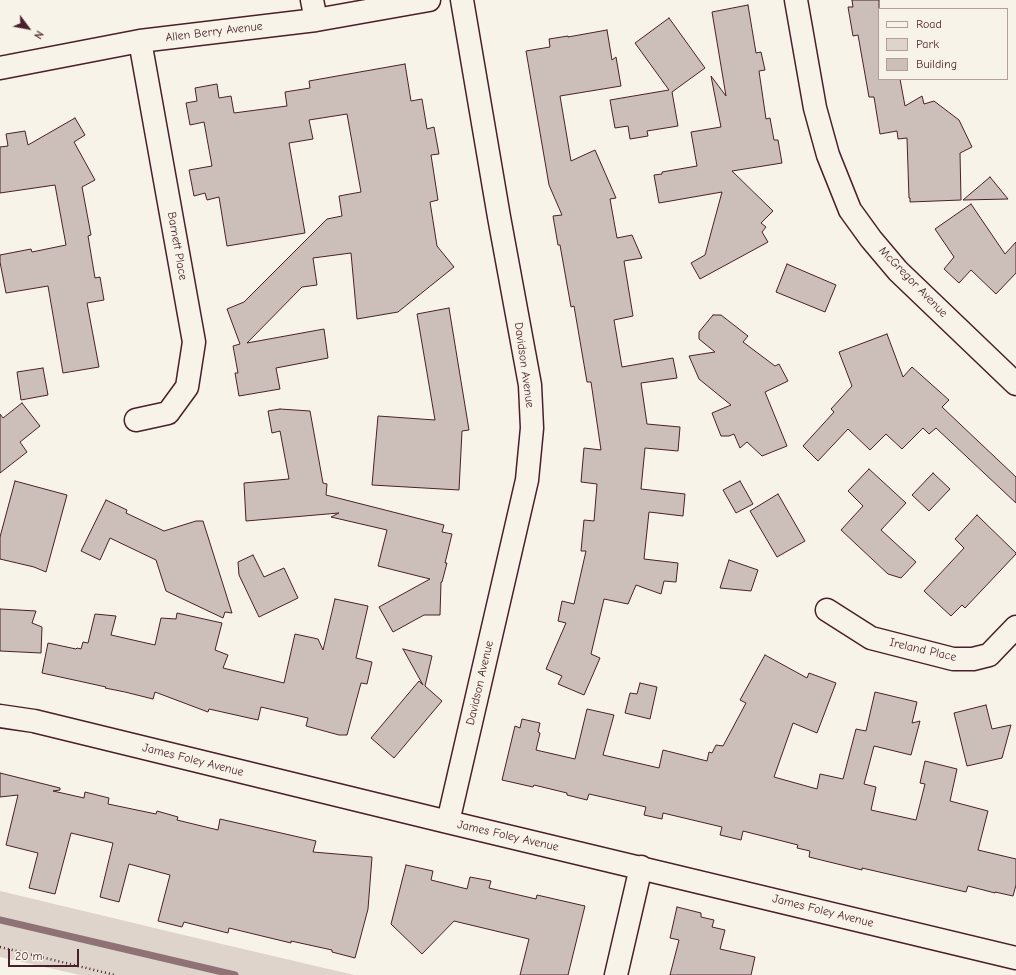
<!DOCTYPE html>
<html>
<head>
<meta charset="utf-8">
<style>
	body { margin:0 }
	#map { position:relative; width:1016px; height:975px; overflow:hidden; background:#f7f3e8; font-family:"Comic Neue",sans-serif }
	canvas { display:block }
	.legend { position:absolute; left:878px; top:8px; width:130px; height:72px; box-sizing:border-box; background:#f7f3e8; border:1px solid #b29e9c; margin:0; padding:5px 7px; list-style:none; font-size:12px; color:#4a1f2b }
	.legend li { display:flex; align-items:center; gap:8px; height:20px }
	.legend b { width:20px; border:1px solid #b29e9c }
	.north { position:absolute; left:8px; top:8px; width:40px; height:40px; -webkit-text-stroke:3px #f7f3e8; paint-order:stroke; rotate:122deg; font-size:11px; font-weight:700; line-height:16px; text-align:center; color:#4a1f2b }
	.north::after { content:''; display:block; margin:auto; width:14px; height:18px; background:#4a1f2b; clip-path:polygon(50% 0,100% 100%,50% 72%,0 100%) }
	.scale { position:absolute; left:8px; top:949px; width:71px; height:18px; box-sizing:border-box; border:2px solid #4a1f2b; border-top:0; padding-left:5px; font-size:12px; line-height:14px; white-space:nowrap; color:#4a1f2b; -webkit-text-stroke:3px #f7f3e8; paint-order:stroke }
</style>
</head>
<body>
<div id="map">
<canvas width="1016" height="975"></canvas>
<ul class="legend">
<li><b style="height:5px;background:#f7f3e8"></b>Road</li>
<li><b style="height:11px;background:#ded4cc"></b>Park</li>
<li><b style="height:11px;background:#ccbfb9"></b>Building</li>
</ul>
<div class="north">N</div>
<div class="scale">20 m</div>
</div>
<script>
const context = document.querySelector('canvas').getContext('2d');
context.lineJoin = 'round';
function fill(path, color) { context.fillStyle = color; context.fill(path, 'evenodd'); }
const toPath = rows => new Path2D(rows.map(r => 'M' + r).join(''));
function trace(path, color, width, dash) { context.strokeStyle = color; context.lineWidth = width; context.lineCap = dash ? 'butt' : 'round'; context.setLineDash(dash || []); context.stroke(path); }
function drawText(font, color, halo, rows, align = 'center') {
  context.font = font + ' "Comic Neue",sans-serif'; context.lineWidth = 3.5; context.setLineDash([]); context.textBaseline = 'middle'; context.strokeStyle = halo; context.fillStyle = color; for (const [text, x, y, turn = 0] of rows) {
    context.save(); context.translate(x, y); context.rotate((+turn || 0) * Math.PI / 180); context.textAlign = isNaN(turn) ? turn : align; if (halo) context.strokeText(text, 0, 0); context.fillText(text, 0, 0); context.restore();
  }
}
const green = toPath([
	[0,891,188,936,354,975,80,975,0,957]
]);
const stream = toPath([
	[0,920,235,975]
]);
const building = toPath([
	[852,0,879,0,879,79,900,79,905,106,922,96,924,104,934,101,959,120,972,147,960,153,961,200,910,202,910,198,909,198,907,138,898,139,897,131,880,134,874,97,869,97,858,35,853,36,848,7,853,7,852,0],
	[748,5,756,53,761,52,765,70,759,71,766,119,770,118,774,140,778,140,782,163,732,171,773,211,761,223,766,227,762,232,768,242,700,279,691,263,705,255,722,192,659,203,654,175,662,174,662,172,697,166,691,132,721,127,711,76,726,96,712,12,748,5],
	[669,18,705,68,672,92,678,126,647,131,648,136,630,139,628,126,615,128,610,100,669,90,635,43,669,18],
	[607,30,612,60,616,57,621,86,560,96,571,161,595,150,616,198,610,199,617,238,632,235,642,258,624,261,633,316,614,320,622,367,673,358,677,378,641,383,647,424,680,427,678,451,645,448,641,489,685,494,683,516,649,512,644,559,678,563,676,582,664,581,661,594,636,585,628,604,604,599,591,654,600,658,584,695,558,684,562,676,546,669,566,623,558,621,562,601,574,604,586,551,581,551,584,520,594,521,597,484,581,482,584,448,601,450,591,382,587,382,574,306,571,307,560,245,558,245,553,216,562,215,549,185,526,51,550,47,549,39,568,36,568,37,607,30],
	[405,64,411,101,422,99,427,129,434,127,439,154,431,155,438,200,430,202,437,246,454,267,398,312,357,319,351,253,313,258,317,285,302,287,247,343,324,329,328,358,276,368,280,389,239,396,235,373,238,373,233,346,240,344,227,309,244,302,327,219,342,216,339,196,361,192,347,114,309,120,313,139,289,143,305,233,227,246,219,197,207,200,205,193,194,196,189,170,212,166,204,122,190,125,186,103,197,101,195,88,217,84,219,98,231,96,234,113,287,106,285,92,310,88,309,81,405,64],
	[75,118,85,135,74,142,95,180,82,187,91,235,88,236,95,278,100,277,104,300,87,303,99,367,63,373,48,286,6,293,0,262,0,255,31,249,32,252,66,245,55,185,0,193,0,147,8,146,6,134,25,131,28,145,75,118],
	[990,177,1008,199,963,200,990,177],
	[971,204,1005,254,1016,242,1016,273,996,294,971,270,959,283,944,269,954,257,935,229,971,204],
	[787,264,836,285,825,312,776,292,787,264],
	[449,308,469,430,462,431,459,490,372,485,378,416,435,420,417,314,449,308],
	[713,315,721,315,748,336,743,342,775,366,779,364,788,381,765,392,787,446,762,456,747,442,740,448,734,434,729,436,721,436,712,413,731,405,699,379,689,356,715,352,699,339,699,332,713,315],
	[887,334,903,377,912,367,949,400,942,407,1016,477,1016,503,936,428,929,434,923,428,902,449,886,434,870,450,848,429,818,461,803,446,834,412,831,409,852,386,839,352,887,334],
	[43,368,48,395,21,400,17,372,43,368],
	[22,403,40,426,20,442,27,452,0,473,0,414,3,418,22,403],
	[280,409,310,411,323,483,327,484,326,495,444,525,442,532,452,534,445,563,447,563,442,582,441,582,440,615,424,615,393,632,379,607,430,579,378,566,387,530,331,517,339,513,246,521,244,483,289,479,280,431,272,433,268,411,280,409],
	[869,469,906,503,881,530,916,562,901,578,888,574,841,530,863,506,848,491,869,469],
	[933,473,950,489,929,511,912,495,933,473],
	[15,481,67,495,46,572,34,567,0,559,0,537,15,481],
	[740,481,753,504,736,513,723,490,740,481],
	[778,494,805,541,777,557,750,511,778,494],
	[106,500,127,510,126,513,164,531,196,521,203,521,232,613,225,612,223,618,166,591,156,560,110,538,100,560,81,551,106,500],
	[977,515,1016,553,1016,554,965,608,962,605,951,616,924,591,964,548,955,539,977,515],
	[253,555,264,577,284,568,298,598,259,617,239,575,238,562,253,555],
	[729,560,758,570,751,591,720,588,729,560],
	[335,599,368,606,356,658,372,662,367,684,361,683,347,735,339,735,306,726,308,718,261,707,258,720,209,709,208,712,155,692,153,699,125,692,105,688,106,687,42,673,48,643,76,649,77,648,81,649,83,642,88,643,95,614,116,616,111,635,155,645,161,618,176,619,177,613,222,623,215,650,228,655,223,668,284,683,295,634,318,639,323,650,335,599],
	[0,609,36,611,32,623,42,627,41,653,0,651,0,609],
	[403,649,432,656,425,686,442,701,394,758,371,738,419,681,423,685,403,649],
	[765,655,807,678,809,673,836,683,817,733,793,723,774,777,817,789,820,774,843,779,856,729,866,731,875,692,917,702,912,723,920,721,911,755,874,746,864,784,876,787,871,810,916,820,925,784,920,783,925,761,957,769,950,801,988,811,978,850,1016,859,1016,885,1013,896,995,892,995,893,968,886,966,892,862,868,862,870,809,857,810,851,797,848,798,845,743,831,741,840,720,835,722,827,663,813,662,819,644,815,646,807,589,794,587,800,567,795,567,793,534,785,533,787,502,780,515,726,520,728,522,719,540,723,538,732,540,733,536,750,575,759,587,709,614,715,603,755,659,768,663,750,707,761,709,752,712,753,716,745,723,746,746,703,740,700,765,655],
	[640,683,657,687,650,719,625,713,630,693,637,694,640,683],
	[986,705,992,729,1011,725,1002,758,967,766,954,713,986,705],
	[0,773,60,788,60,790,53,791,84,798,85,792,109,798,108,804,156,814,157,811,178,817,177,820,218,830,220,819,316,841,313,852,372,857,368,909,355,958,332,952,332,950,291,941,291,943,229,928,228,933,184,922,182,927,158,921,170,875,129,864,119,902,100,897,113,843,71,833,55,894,29,888,38,853,6,845,18,795,0,797,0,773],
	[406,865,433,871,431,880,467,889,470,877,491,881,489,888,536,899,537,895,585,906,568,975,520,975,529,939,454,921,422,954,391,924,406,865],
	[677,907,701,913,701,917,714,920,712,927,725,930,720,949,755,957,751,975,670,975,679,940,670,938,677,907]
]);
const path = toPath([
	[0,947,115,975]
]);
const street = toPath([
	[312,0,316,20],
	[796,0,815,108,828,155,850,210,871,239,898,271,1016,384],
	[0,68,140,41,316,20,429,0],
	[136,420,168,413,187,387,194,342,140,41],
	[827,610,871,638,953,659,973,659,989,655,1016,627],
	[0,716,34,721,448,822,1016,958],
	[448,822,527,480,532,428,530,385,499,217,462,0],
	[616,975,641,867]
]);
const streetNames = [
	["Allen Berry Avenue",214,32,-7],
	["Barnett Place",177,246,80],
	["McGregor Avenue",913,282,46],
	["Davidson Avenue",524,365,82],
	["Ireland Place",923,650,13],
	["Davidson Avenue",480,683,-77],
	["James Foley Avenue",193,760,14],
	["James Foley Avenue",508,836,13],
	["James Foley Avenue",823,911,14]
];
fill(green, '#ded4cc');
trace(stream, '#8e7275', 7);
fill(building, '#ccbfb9');
trace(building, '#4a1f2b', 1);
trace(street, '#4a1f2b', 25);
trace(path, '#4a1f2b', 2.5, [1, 3]);
trace(street, '#f7f3e8', 22);
drawText('12px', '#4a1f2b', '#f7f3e8', streetNames);
</script>
</body>
</html>
